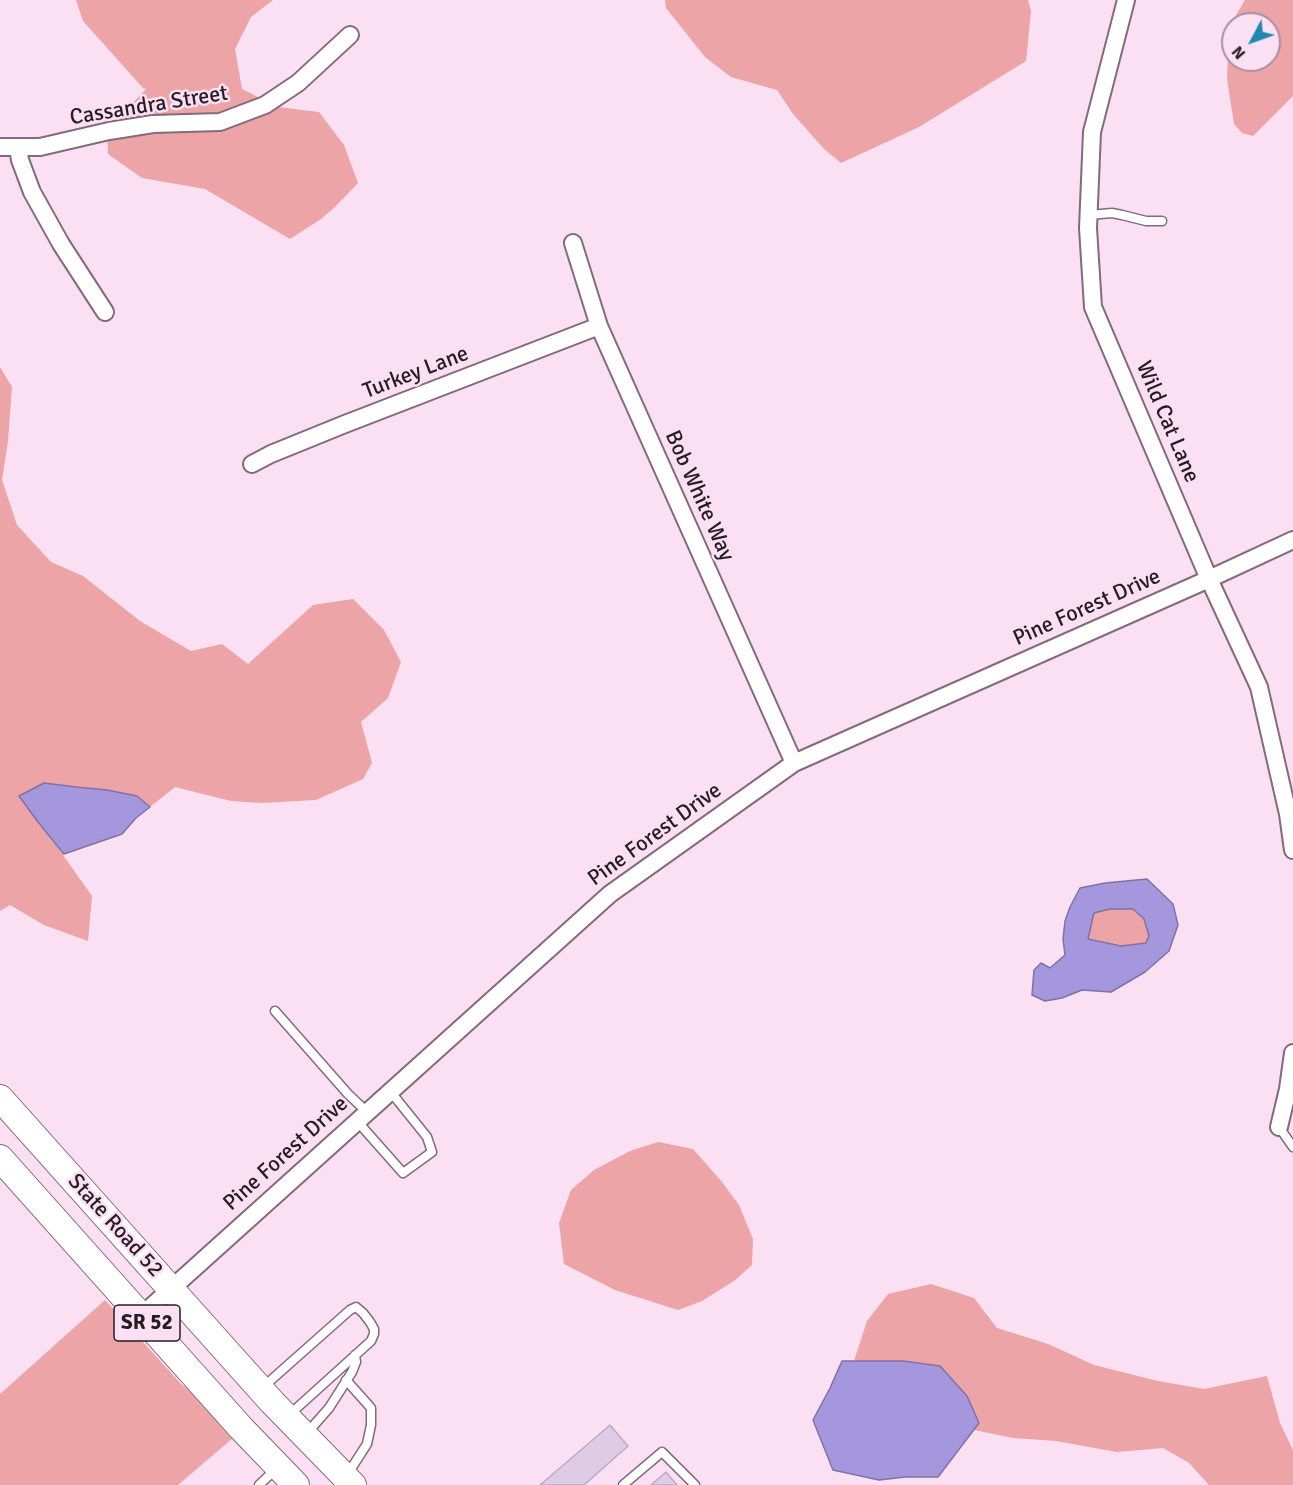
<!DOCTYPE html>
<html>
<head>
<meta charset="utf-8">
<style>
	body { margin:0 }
	#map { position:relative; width:1293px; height:1485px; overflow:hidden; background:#fbdff3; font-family:Signika,sans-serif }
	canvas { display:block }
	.north { position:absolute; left:1221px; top:12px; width:60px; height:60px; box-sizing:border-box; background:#fbdff3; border:2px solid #a691a0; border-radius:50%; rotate:229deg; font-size:16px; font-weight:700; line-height:24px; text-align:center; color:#261c23 }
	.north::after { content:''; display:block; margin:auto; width:21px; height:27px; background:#1e88b0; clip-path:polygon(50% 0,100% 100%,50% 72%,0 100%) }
</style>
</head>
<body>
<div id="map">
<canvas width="1293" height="1485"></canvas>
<div class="north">N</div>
</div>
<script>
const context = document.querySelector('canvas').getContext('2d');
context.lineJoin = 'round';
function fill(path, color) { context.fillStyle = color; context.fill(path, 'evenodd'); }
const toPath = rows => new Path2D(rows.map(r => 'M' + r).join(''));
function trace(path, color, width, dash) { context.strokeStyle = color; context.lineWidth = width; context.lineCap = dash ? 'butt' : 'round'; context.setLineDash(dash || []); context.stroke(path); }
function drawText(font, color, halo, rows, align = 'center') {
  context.font = font + ' Signika,sans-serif'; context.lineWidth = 5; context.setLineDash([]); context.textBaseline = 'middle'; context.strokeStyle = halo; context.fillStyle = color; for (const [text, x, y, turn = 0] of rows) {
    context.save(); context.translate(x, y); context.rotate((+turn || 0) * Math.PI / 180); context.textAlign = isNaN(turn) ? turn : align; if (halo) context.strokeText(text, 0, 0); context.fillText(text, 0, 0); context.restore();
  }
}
const green = toPath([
	[76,0,273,0,251,17,235,49,242,89,278,107,319,112,344,145,358,183,335,207,321,219,290,239,205,189,142,178,108,154,107,130,146,89,143,88,83,21],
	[665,0,1028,0,1031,11,1026,61,919,127,841,163,824,149,793,114,777,90,731,77,705,57,666,8],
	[1245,0,1293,0,1293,96,1253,136,1242,133,1234,124,1227,79,1229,27],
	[1233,24,1269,24,1269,60,1233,60],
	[0,367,12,387,8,441,2,480,17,525,51,562,83,576,140,621,191,651,222,644,248,664,313,605,353,599,384,630,401,662,388,698,361,722,372,763,363,779,316,800,261,803,231,801,175,787,150,807,137,796,107,790,76,787,38,822,64,854,63,855,92,896,88,941,44,925,10,905,0,911],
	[1110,909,1133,909,1144,919,1149,936,1146,943,1121,946,1088,939,1094,913],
	[658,1142,693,1149,722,1182,739,1205,753,1239,752,1265,734,1281,702,1301,678,1310,615,1290,564,1264,559,1223,571,1190,594,1170,630,1151],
	[931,1284,974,1298,997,1328,1048,1344,1094,1365,1158,1381,1204,1389,1267,1376,1280,1423,1293,1450,1293,1485,1209,1485,1189,1463,1163,1448,1117,1452,1056,1441,1013,1438,974,1430,979,1423,940,1366,903,1361,854,1361,867,1321,888,1294],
	[105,1300,182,1385,188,1389,233,1438,178,1485,0,1485,0,1394]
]);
const water = toPath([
	[44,783,76,787,107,790,137,796,150,807,136,818,122,834,64,854,38,822,19,796,44,783],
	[1147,879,1173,904,1178,925,1169,951,1145,972,1111,992,1082,990,1062,998,1045,1001,1032,995,1034,970,1041,963,1050,968,1065,955,1063,939,1065,921,1070,907,1080,888,1105,883,1147,879],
	[1110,909,1133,909,1144,919,1149,936,1146,943,1121,946,1088,939,1094,913,1110,909],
	[842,1361,903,1361,940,1366,967,1396,979,1423,938,1477,905,1477,879,1480,833,1470,813,1420,830,1388,842,1361]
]);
const building = toPath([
	[610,1425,628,1446,584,1485,540,1485,610,1425],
	[666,1472,677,1485,651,1485,666,1472]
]);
const service = toPath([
	[1089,215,1112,213,1122,215,1146,221,1162,221],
	[275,1011,348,1094,367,1112],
	[357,1121,403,1173,432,1152,427,1137,390,1091],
	[1279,1127,1293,1147],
	[346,1380,371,1408,371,1425,367,1444,347,1475],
	[262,1388,350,1310,356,1307,363,1313,370,1322,374,1329,374,1334,371,1341,289,1415],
	[307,1433,329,1408,352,1372,356,1362,355,1355],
	[259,1485,276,1469],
	[623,1485,662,1452,695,1485]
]);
const minor = toPath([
	[1126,0,1092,132,1088,228,1093,307,1209,579,1259,687,1288,814,1293,850],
	[0,147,40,147,109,131,153,124,220,122,265,105,298,83,350,35],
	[18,147,20,160,32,192,61,244,105,312],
	[573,243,599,326,794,763],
	[252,464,271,454,345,424,599,326],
	[1279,1127,1288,1089,1293,1053],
	[141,1316,610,894,794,763,1209,579,1293,540]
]);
const primary = toPath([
	[0,1098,272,1402,353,1485],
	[0,1158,241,1428,296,1485]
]);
const shields = [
	[147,1323,66]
];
const shieldNames = [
	["SR 52",147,1323]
];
const streetNames = [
	["Cassandra Street",149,106,-9],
	["Turkey Lane",416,373,-21],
	["Wild Cat Lane",1167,422,67],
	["Bob White Way",699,496,66],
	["Pine Forest Drive",1087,608,-24],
	["Pine Forest Drive",655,835,-36],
	["Pine Forest Drive",286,1154,-42],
	["State Road 52",115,1226,48]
];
fill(green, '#eca4a6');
fill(water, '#a597dd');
trace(water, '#7f72a5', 1.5);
fill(building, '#decce7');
trace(building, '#bbaac4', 1.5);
trace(service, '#836a7c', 11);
trace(minor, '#836a7c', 20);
trace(primary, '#836a7c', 28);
trace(service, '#fff', 8);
trace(minor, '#fff', 16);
trace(primary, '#fff', 26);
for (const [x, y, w] of shields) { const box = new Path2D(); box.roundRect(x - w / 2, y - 18, w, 36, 4.5); context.fillStyle = '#fbdff3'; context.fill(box); trace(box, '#261c23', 1.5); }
drawText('bold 21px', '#261c23', null, shieldNames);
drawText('22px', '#261c23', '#fbdff3', streetNames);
</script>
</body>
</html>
